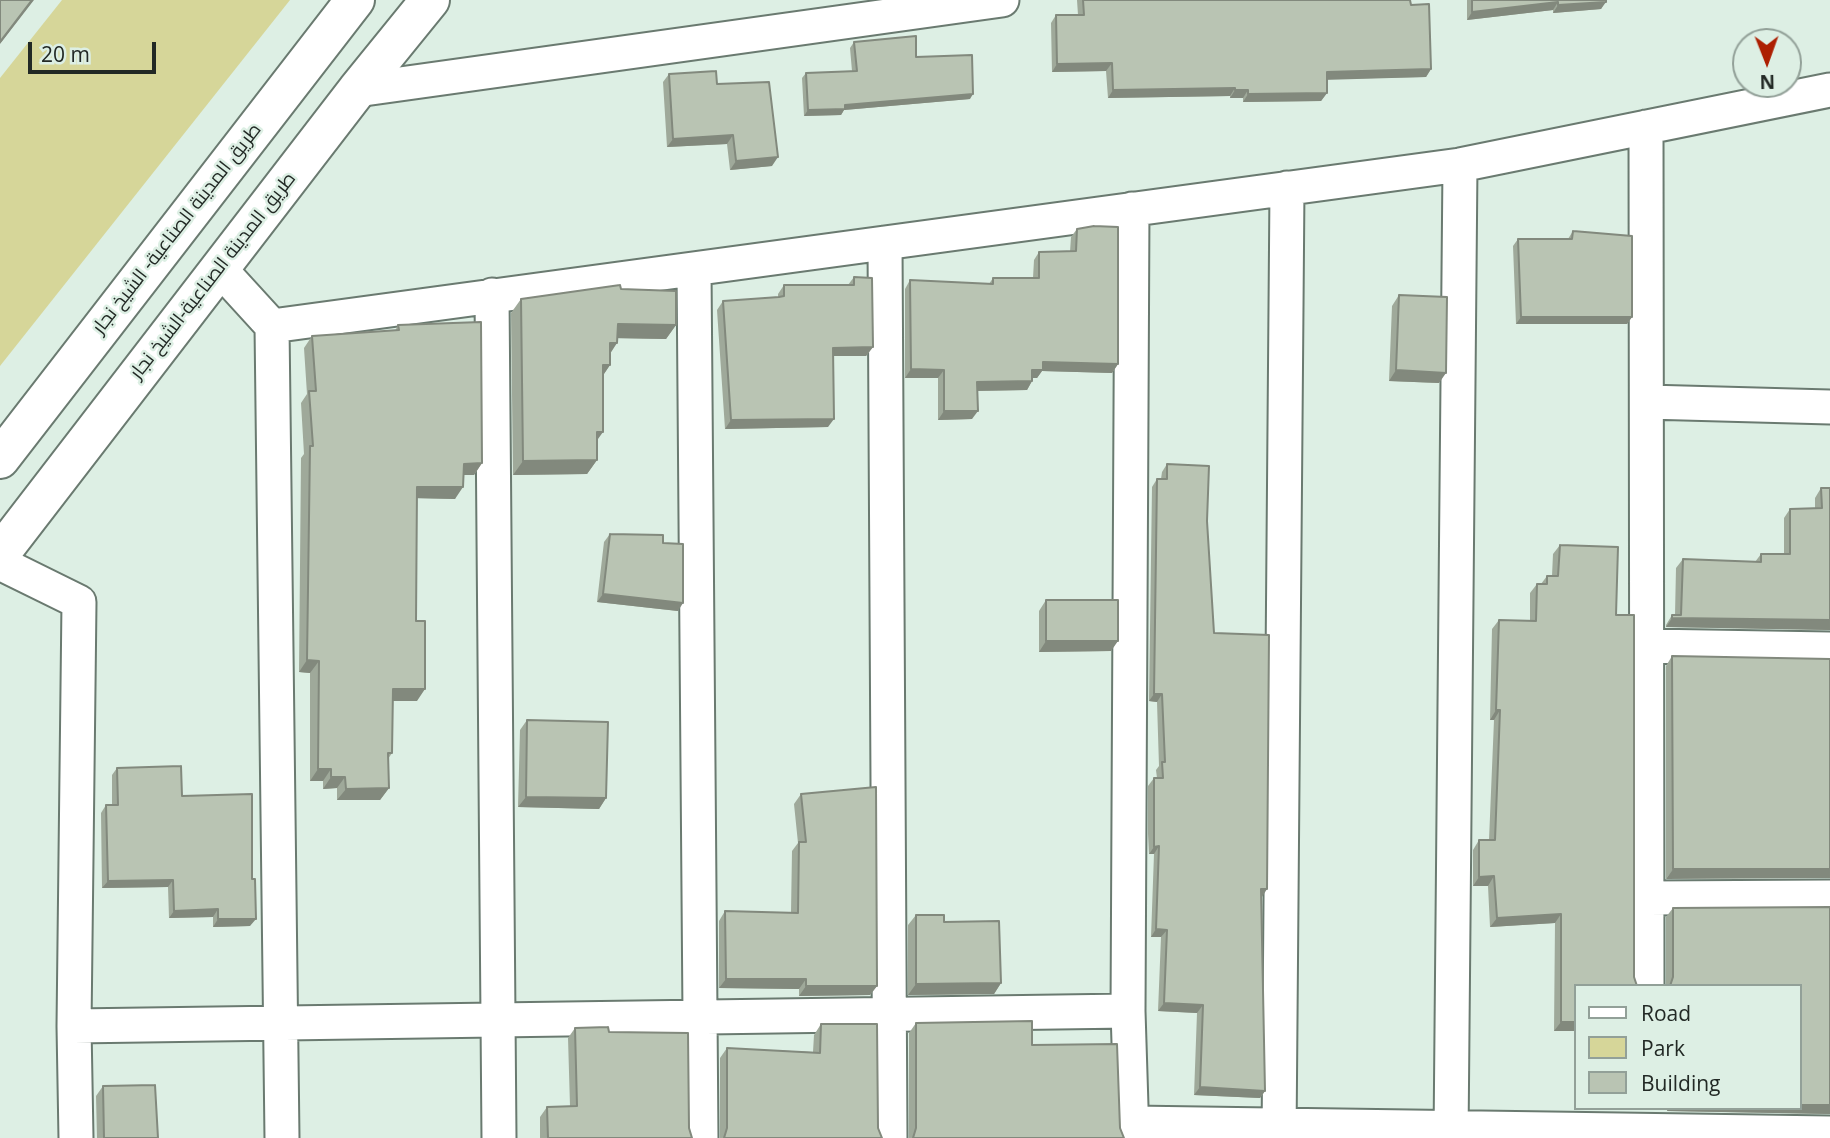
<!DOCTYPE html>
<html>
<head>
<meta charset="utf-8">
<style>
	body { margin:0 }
	#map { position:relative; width:1830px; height:1138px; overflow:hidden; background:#ddefe4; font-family:"Open Sans",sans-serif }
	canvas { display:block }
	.legend { position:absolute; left:1574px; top:984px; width:228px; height:126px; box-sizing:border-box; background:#ddefe4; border:2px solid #92a098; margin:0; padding:9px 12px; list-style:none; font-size:21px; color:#222925 }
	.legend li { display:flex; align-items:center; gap:14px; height:35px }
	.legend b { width:35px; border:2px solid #92a098 }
	.north { position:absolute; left:1732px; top:28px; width:70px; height:70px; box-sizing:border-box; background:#ddefe4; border:2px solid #92a098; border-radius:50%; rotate:179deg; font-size:19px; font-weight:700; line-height:28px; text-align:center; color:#222925 }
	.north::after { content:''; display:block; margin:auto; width:24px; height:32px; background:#ad1f02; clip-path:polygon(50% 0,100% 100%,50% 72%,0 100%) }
	.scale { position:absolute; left:28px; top:42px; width:128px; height:32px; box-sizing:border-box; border:4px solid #222925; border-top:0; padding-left:9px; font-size:21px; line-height:24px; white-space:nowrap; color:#222925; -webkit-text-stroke:5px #ddefe4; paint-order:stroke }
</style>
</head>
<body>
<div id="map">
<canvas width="1830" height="1138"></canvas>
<ul class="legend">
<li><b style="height:9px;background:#fff"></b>Road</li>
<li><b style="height:19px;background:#d6d699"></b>Park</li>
<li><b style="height:19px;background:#b9c4b3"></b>Building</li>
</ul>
<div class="north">N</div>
<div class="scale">20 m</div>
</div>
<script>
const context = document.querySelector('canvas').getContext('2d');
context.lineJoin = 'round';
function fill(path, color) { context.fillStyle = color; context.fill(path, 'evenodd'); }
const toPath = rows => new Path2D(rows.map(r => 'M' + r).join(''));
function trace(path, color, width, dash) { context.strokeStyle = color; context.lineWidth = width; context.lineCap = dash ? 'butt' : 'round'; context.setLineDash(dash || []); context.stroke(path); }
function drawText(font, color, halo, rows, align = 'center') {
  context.font = font + ' "Open Sans",Cairo,sans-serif'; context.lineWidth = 5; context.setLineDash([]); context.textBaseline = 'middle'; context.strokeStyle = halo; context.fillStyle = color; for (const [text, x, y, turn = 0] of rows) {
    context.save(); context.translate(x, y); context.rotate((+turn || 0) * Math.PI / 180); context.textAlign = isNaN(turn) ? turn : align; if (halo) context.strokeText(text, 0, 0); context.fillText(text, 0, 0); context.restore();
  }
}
const green = toPath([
	[62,0,290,0,0,366,0,78]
]);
const street = toPath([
	[357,90,1002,0],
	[1646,127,1647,986],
	[885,243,890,1138],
	[219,268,272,326,282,1138],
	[694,269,701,1138],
	[492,295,499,1138],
	[272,326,1460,165,1830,90],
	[1647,402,1830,407],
	[0,563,79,602,74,1026,76,1138],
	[1647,646,1830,649],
	[1647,898,1830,897],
	[74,1026,1128,1011],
	[1132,1123,1830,1133],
	[1132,1138,1128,1011,1132,209],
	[1279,1138,1287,188],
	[1451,1138,1460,165]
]);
const primary = toPath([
	[0,459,355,0],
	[0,554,357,90,430,0]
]);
const wall = toPath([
	[1077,0,1410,0,1431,69,1426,77,1327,79,1327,93,1321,101,1243,102,1243,98,1230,98,1230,96,1108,98,1106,71,1052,72,1051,23,1056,15,1078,15],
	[1467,0,1606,0,1601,9,1553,13,1553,10,1467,20],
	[854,42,916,57,970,99,844,110,841,115,804,116,802,78,806,73,852,71,850,48],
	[669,74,717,84,772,166,730,170,727,144,667,147,663,82],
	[1077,229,1118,364,1112,373,1042,371,1037,378,1032,378,1032,381,1027,390,977,391,972,419,938,420,938,378,905,378,905,289,910,280,989,284,993,278,1033,278,1034,260,1039,252,1070,252,1071,237],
	[1573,231,1632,317,1627,324,1516,324,1513,246,1518,239,1568,239],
	[854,277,873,347,866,356,833,356,828,427,725,429,717,310,723,301,778,297,778,294,784,285,848,285],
	[621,289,676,325,666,339,617,338,610,353,610,365,603,375,597,441,597,460,587,474,513,475,511,313,521,299],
	[1399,295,1439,383,1389,381,1392,306],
	[398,325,482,463,474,475,464,475,455,499,417,498,416,621,417,701,393,701,392,753,388,759,389,788,380,800,337,800,337,788,323,789,323,781,310,781,310,673,299,672,301,458,304,454,301,403,307,394,304,348,312,336,395,331],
	[1167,464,1207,521,1214,633,1261,897,1265,1091,1260,1098,1194,1095,1197,1013,1158,1011,1161,937,1151,937,1154,854,1149,854,1148,834,1148,786,1154,778,1157,778,1156,770,1159,766,1157,702,1149,701,1152,487,1157,479,1161,479,1162,472],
	[1821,488,1830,488,1830,630,1666,627,1666,625,1672,615,1675,615,1676,568,1683,559,1755,562,1761,554,1784,554,1784,518,1790,509,1815,508,1815,498],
	[610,534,678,611,597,602,604,542],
	[1560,545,1576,986,1576,1031,1554,1031,1555,923,1490,927,1488,886,1473,886,1473,850,1479,840,1489,840,1494,720,1490,720,1492,629,1499,620,1530,621,1530,593,1537,584,1541,584,1547,576,1552,576,1553,554],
	[1046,600,1111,651,1039,652,1039,611],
	[1672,656,1830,659,1666,879,1666,666],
	[527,720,606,798,599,809,518,807,520,730],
	[117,768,182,796,250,926,213,927,213,917,169,918,168,887,102,888,101,813,106,805,112,805,112,775],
	[801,794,877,986,870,995,799,996,799,989,719,988,719,921,725,911,791,913,792,851,798,843,794,804],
	[1830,907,1830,1114,1667,1111,1667,1108,1800,1108,1800,986,1666,986,1666,917,1673,908],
	[916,915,944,922,1001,983,994,994,908,995,908,925],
	[916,1023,1032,1045,1120,1128,1124,1138,909,1138,909,1033],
	[821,1024,878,1128,882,1138,720,1138,720,1058,727,1048,813,1052,814,1035],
	[575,1028,609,1032,689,1128,692,1138,540,1138,540,1117,547,1107,570,1106,568,1038],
	[103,1086,158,1138,97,1138,96,1096]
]);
const shadedWall = toPath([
	[32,0,34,0,0,44,0,42],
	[1558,2,1553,10,1467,20,1472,12],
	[1606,2,1601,9,1553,13,1558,5],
	[1112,63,1106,71,1052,72,1057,64],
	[1431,69,1426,77,1322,80,1327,72],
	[1235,88,1230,96,1108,98,1113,90],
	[1235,90,1248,90,1243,98,1230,98],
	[1327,93,1321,101,1243,102,1248,94],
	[973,94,970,99,844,110,841,115,804,116,808,110,845,105],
	[733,135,727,144,667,147,673,139],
	[778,157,772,166,730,170,736,161],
	[1521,317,1632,317,1627,324,1516,324],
	[618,324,676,325,666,339,608,338],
	[610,343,617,343,608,357],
	[873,347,866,356,827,356,833,348],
	[1043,362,1118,364,1112,373,1042,371,1037,378,1026,378,1032,370],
	[603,365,610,365,600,380],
	[911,369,944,370,938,378,905,378],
	[1396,370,1446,373,1439,383,1389,381],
	[1032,381,1027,390,971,391,977,382],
	[944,411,978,411,972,419,938,420],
	[834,419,828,427,725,429,731,420],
	[597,432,603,432,593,446],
	[597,460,587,474,513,475,523,461],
	[482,463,474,475,456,475,464,464],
	[417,487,463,487,455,499,409,498],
	[603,594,683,603,678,611,597,602],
	[1672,618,1830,620,1830,630,1666,627],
	[1046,641,1118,641,1111,651,1039,652],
	[307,660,319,661,310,673,299,672],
	[393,689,425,689,417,701,385,701],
	[1154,694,1162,694,1157,702,1149,701],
	[1496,710,1500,710,1494,720,1490,720],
	[318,769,331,769,323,781,310,781],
	[331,777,345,777,337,788,323,789],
	[389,788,380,800,337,800,346,789],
	[526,797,606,798,599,809,518,807],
	[1159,846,1154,854,1149,854,1154,847],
	[1673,869,1830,869,1830,878,1666,879],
	[1494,876,1488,886,1473,886,1479,877],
	[173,880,168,887,102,888,108,881],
	[1261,889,1267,889,1262,897],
	[218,909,213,917,169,918,174,911],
	[1561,914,1555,923,1490,927,1497,918],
	[218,919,256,919,250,926,213,927],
	[1156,929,1167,930,1161,937,1151,937],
	[726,979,806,979,799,989,719,988],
	[1001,983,994,994,908,995,916,984],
	[806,986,877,986,870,995,799,996],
	[1164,1003,1203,1005,1197,1013,1158,1011],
	[1561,1022,1576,1022,1576,1031,1554,1031],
	[1200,1087,1265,1091,1260,1098,1194,1095],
	[1800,1105,1830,1105,1830,1114,1667,1111,1669,1108,1800,1108]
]);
const building = toPath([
	[0,0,32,0,0,42,0,0],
	[1083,0,1410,0,1411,5,1429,4,1431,69,1327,72,1327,93,1248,94,1248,90,1235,90,1235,88,1113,90,1112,63,1057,64,1056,15,1084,15,1083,0],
	[1472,0,1606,0,1606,2,1558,5,1558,2,1472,12,1472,0],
	[916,36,916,57,972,55,973,94,845,105,845,109,808,110,806,73,857,71,854,42,916,36],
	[716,71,717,84,769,82,778,157,736,161,733,135,673,139,669,74,716,71],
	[1094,226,1118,227,1118,364,1043,362,1043,370,1032,370,1032,381,977,382,978,411,944,411,944,370,911,369,910,280,993,284,993,278,1039,278,1039,252,1076,251,1077,229,1094,226],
	[1573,231,1632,236,1632,317,1521,317,1518,239,1572,239,1573,231],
	[854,277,872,278,873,347,833,348,834,419,731,420,723,301,779,297,784,296,784,285,854,285,854,277],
	[620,285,621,289,676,291,676,325,618,324,617,343,610,343,610,365,603,365,603,432,597,432,597,460,523,461,521,299,620,285],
	[1399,295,1447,297,1446,373,1396,370,1399,295],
	[481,322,482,463,464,464,463,487,417,487,416,621,425,621,425,689,393,689,392,753,388,753,389,788,346,789,345,777,331,777,331,769,318,769,319,661,307,660,310,446,313,446,309,391,316,391,312,336,399,330,398,325,481,322],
	[1167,464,1209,466,1207,521,1214,633,1269,635,1267,889,1261,889,1265,1091,1200,1087,1203,1005,1164,1003,1167,930,1156,929,1159,846,1154,847,1154,778,1163,778,1162,762,1165,762,1162,694,1154,694,1157,479,1167,479,1167,464],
	[1821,488,1830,488,1830,620,1672,618,1672,615,1681,615,1683,559,1761,562,1761,554,1790,554,1790,509,1822,508,1821,488],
	[610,534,663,535,663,543,683,544,683,603,603,594,610,534],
	[1560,545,1618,547,1616,615,1634,615,1634,977,1637,986,1576,986,1576,1022,1561,1022,1561,914,1497,918,1494,876,1479,877,1479,840,1495,840,1500,710,1496,710,1499,620,1536,621,1537,584,1547,584,1547,576,1558,576,1560,545],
	[1046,600,1118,600,1118,641,1046,641,1046,600],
	[1672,656,1830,659,1830,869,1673,869,1672,656],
	[527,720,608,722,606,798,526,797,527,720],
	[181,766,182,796,252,794,252,879,255,879,256,919,218,919,218,909,174,911,173,880,108,881,106,805,118,805,117,768,181,766],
	[876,787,877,986,806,986,806,979,726,979,725,911,798,913,799,842,806,842,801,794,876,787],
	[1830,907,1830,1105,1800,1105,1800,986,1670,986,1673,977,1673,908,1830,907],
	[916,915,944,915,944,922,999,921,1001,983,916,984,916,915],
	[1032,1021,1032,1045,1117,1044,1120,1128,1124,1138,913,1138,916,1128,916,1023,1032,1021],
	[821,1024,877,1024,878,1128,882,1138,724,1138,727,1128,727,1048,820,1053,821,1024],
	[608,1027,609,1032,688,1033,689,1128,692,1138,548,1138,547,1107,577,1106,575,1028,608,1027],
	[155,1085,158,1138,104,1138,103,1086,155,1085]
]);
const streetNames = [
	["طريق المدينة الصناعية- الشيخ نجار",177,229,-52],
	["طريق المدينة الصناعية-الشيخ نجار",213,276,-52]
];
fill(green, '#d6d699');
trace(street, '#6a7a70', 37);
trace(primary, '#6a7a70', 42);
trace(street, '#fff', 33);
trace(primary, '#fff', 38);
fill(wall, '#9fa99a');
fill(shadedWall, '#82897d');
fill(building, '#b9c4b3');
trace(building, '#82897d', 2);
drawText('19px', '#222925', '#ddefe4', streetNames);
</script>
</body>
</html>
